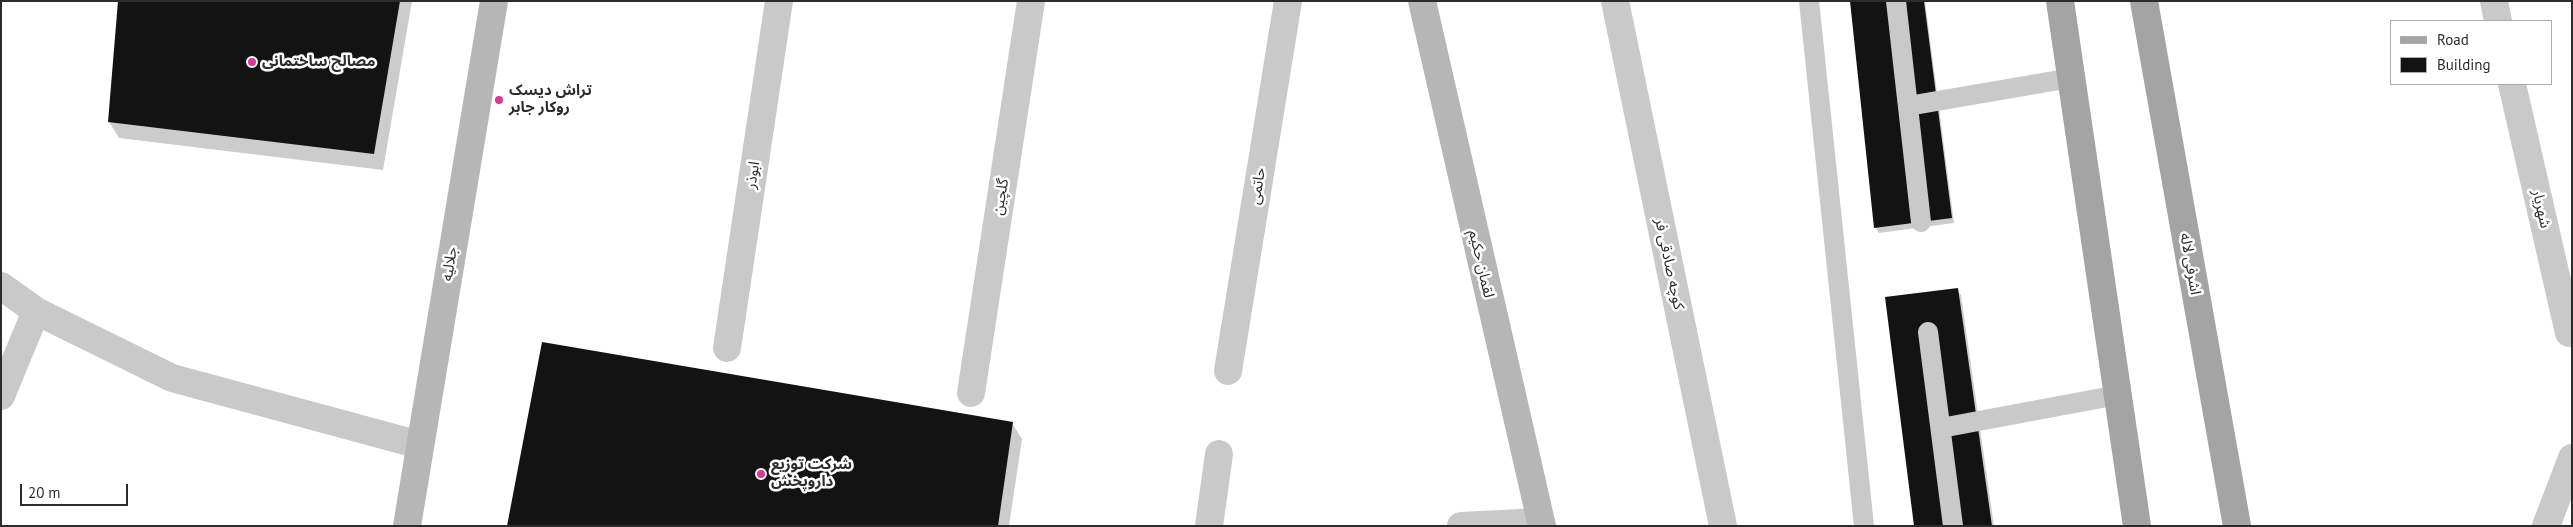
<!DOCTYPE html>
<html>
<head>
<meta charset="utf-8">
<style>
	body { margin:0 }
	#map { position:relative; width:2573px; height:527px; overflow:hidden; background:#fff; font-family:"PT Sans",sans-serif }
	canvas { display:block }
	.frame { position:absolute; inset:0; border:2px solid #2c2c2c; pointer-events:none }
	.legend { position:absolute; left:2390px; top:20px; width:162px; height:65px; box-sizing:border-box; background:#fff; border:1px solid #ababab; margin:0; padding:6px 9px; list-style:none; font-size:15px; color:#2c2c2c }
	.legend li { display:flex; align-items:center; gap:10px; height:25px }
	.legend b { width:25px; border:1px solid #ababab }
	.scale { position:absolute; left:20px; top:484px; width:108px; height:22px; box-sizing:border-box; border:2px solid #2c2c2c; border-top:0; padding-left:6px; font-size:15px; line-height:18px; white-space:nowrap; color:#2c2c2c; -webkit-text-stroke:4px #fff; paint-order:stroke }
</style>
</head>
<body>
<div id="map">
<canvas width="2573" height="527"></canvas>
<div class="frame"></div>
<ul class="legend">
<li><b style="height:6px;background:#a4a4a4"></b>Road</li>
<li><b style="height:14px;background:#131313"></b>Building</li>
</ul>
<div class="scale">20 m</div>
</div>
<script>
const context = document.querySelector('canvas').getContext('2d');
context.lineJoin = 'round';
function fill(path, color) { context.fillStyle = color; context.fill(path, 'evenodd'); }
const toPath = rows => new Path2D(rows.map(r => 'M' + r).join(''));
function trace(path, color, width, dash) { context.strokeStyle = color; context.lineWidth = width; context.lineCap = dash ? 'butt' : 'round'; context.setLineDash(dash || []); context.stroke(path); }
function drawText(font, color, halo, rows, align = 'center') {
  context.font = font + ' "PT Sans","Noto Sans Arabic",sans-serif'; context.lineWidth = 5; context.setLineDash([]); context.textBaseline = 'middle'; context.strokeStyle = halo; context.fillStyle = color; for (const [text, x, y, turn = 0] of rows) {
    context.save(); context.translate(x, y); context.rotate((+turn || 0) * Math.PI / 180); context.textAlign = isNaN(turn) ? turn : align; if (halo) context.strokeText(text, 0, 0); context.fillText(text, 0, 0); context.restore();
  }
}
const shadow = toPath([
	[119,1,412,1,383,170,119,138,109,122],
	[1851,1,1925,1,1954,223,1879,233,1875,227],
	[1957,290,1961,295,1994,526,1916,526],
	[1012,423,1022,439,1009,526,508,526]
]);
const building = toPath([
	[118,1,400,1,374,154,108,122],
	[1850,1,1924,1,1952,218,1874,228],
	[1958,288,1992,526,1914,526,1885,297],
	[542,342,1013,422,998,526,507,526]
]);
const lane = toPath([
	[1809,1,1864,526],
	[1896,1,1921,222],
	[1908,106,2071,78],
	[1928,332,1953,526],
	[1941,428,2118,395]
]);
const street = toPath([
	[1615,1,1723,526],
	[2494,1,2498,21],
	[2512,84,2569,333],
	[1,286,36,311,172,378,420,445],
	[727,348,779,1],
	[1228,371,1288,1],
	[971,393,1031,1],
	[1,396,36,311],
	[1209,526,1219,454],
	[1461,526,1541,522],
	[2546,526,2572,458]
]);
const secondary = toPath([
	[1422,1,1542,526],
	[407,526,494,1]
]);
const primary = toPath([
	[2060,1,2137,526],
	[2144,1,2237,526]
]);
const markers = [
	[252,62,5,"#d73995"],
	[499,100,5,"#d73995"],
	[761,474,5,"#d73995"]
];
const poiNames = [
	["مصالح ساختمانی",262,62],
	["تراش دیسک",509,91],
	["روکار جابر",509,108],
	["شرکت توزیع",771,465],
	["داروپخش",771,482]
];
const streetNames = [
	["ابوذر",753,175,-81],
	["حاتمی",1258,186,-81],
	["گلچین",1001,197,-81],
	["شهریار",2541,209,77],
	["جلالیه",450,264,-81],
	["لقمان حکیم",1481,264,77],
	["کوچه صادقی فر",1669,264,78],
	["اشرفی لاله",2190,264,80]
];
fill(shadow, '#0003');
fill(building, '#131313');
trace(lane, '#c9c9c9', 20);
trace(street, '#c9c9c9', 28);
trace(secondary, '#b6b6b6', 28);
trace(primary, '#a4a4a4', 28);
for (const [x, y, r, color] of markers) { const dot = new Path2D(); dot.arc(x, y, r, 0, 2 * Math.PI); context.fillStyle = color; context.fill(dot); trace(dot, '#fff', 2); }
drawText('bold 15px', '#2c2c2c', '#fff', poiNames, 'left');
drawText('15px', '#2c2c2c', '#fff', streetNames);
</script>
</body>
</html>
